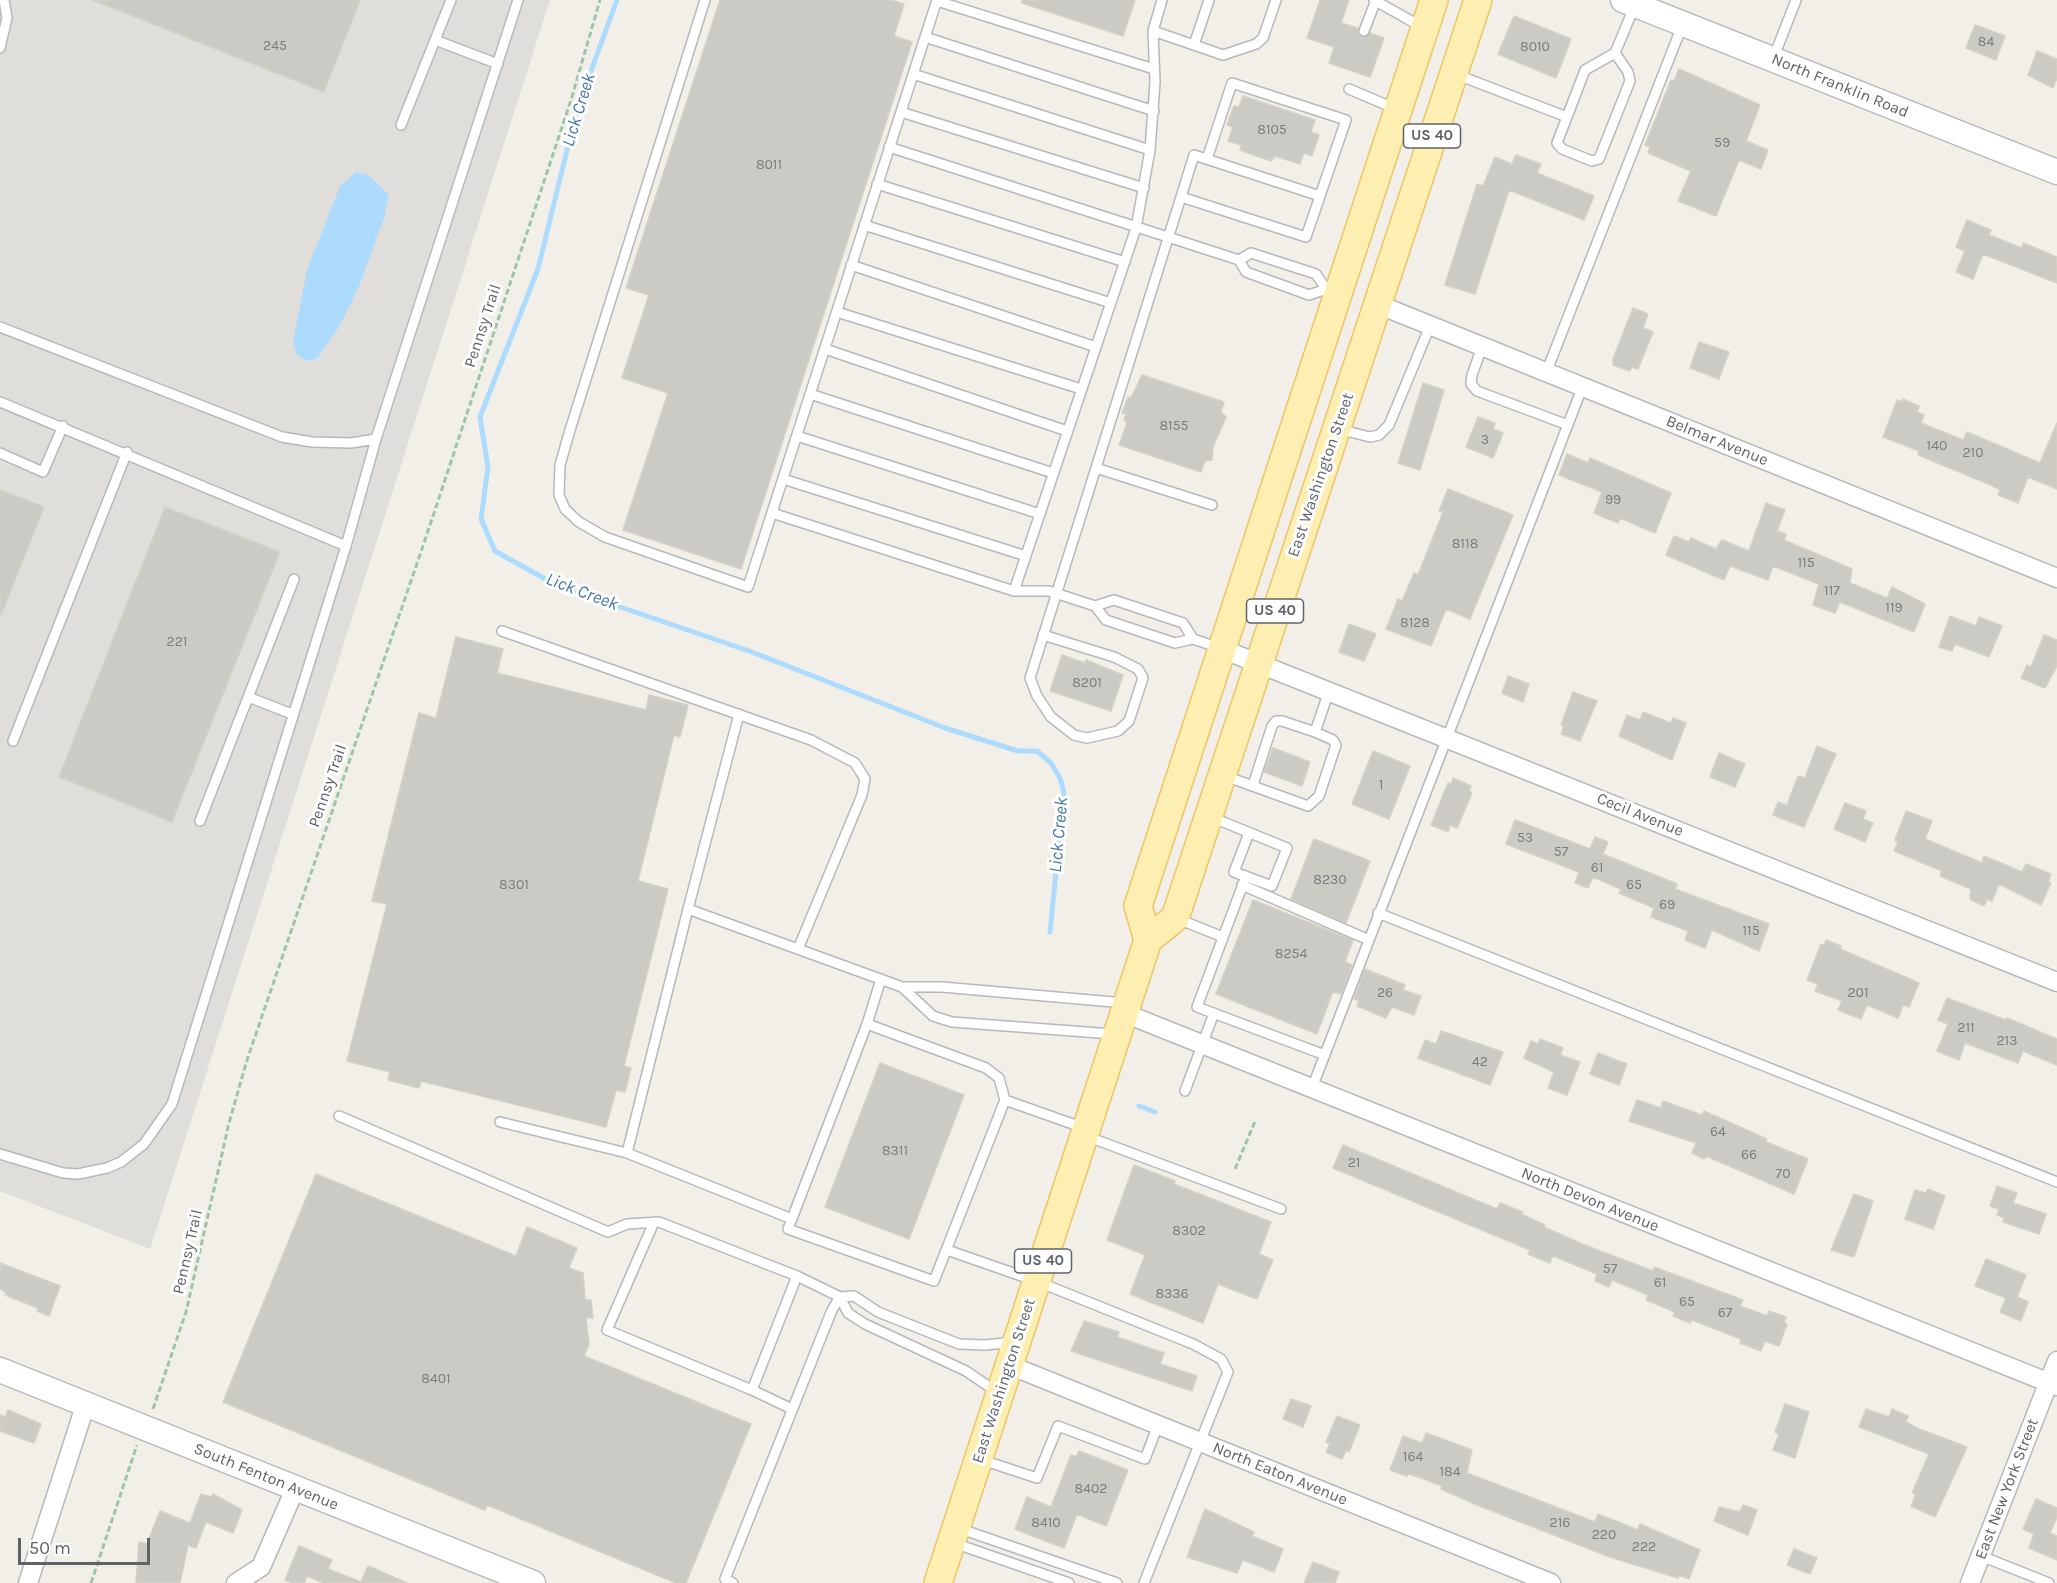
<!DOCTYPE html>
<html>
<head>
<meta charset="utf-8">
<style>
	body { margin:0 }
	#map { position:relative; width:2057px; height:1583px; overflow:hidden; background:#f1efe8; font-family:Karla,sans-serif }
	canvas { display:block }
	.scale { position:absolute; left:18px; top:1538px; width:132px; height:27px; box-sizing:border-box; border:3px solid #5f6368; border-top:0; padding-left:8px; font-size:18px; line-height:21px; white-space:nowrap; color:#5f6368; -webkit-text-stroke:4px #fff; paint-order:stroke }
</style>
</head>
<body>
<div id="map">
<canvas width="2057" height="1583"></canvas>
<div class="scale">50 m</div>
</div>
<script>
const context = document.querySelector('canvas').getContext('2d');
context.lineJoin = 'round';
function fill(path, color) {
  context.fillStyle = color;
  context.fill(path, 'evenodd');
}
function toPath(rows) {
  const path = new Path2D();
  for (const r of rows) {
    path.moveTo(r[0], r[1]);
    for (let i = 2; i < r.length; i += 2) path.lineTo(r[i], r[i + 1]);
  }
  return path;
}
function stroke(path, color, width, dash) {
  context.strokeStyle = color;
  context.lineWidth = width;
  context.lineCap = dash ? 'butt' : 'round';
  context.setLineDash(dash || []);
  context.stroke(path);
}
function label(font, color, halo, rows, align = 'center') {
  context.font = font + ' Karla,sans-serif';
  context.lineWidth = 6;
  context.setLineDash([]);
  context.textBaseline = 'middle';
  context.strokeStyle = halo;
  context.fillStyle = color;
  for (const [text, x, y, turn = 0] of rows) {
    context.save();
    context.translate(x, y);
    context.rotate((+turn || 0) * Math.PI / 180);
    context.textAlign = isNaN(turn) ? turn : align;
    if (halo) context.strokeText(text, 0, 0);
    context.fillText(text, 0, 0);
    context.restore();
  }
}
const industrial = toPath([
	[0,0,550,0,150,1249,0,1191]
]);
const water = toPath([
	[356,172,368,175,389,195,384,218,360,284,339,327,317,358,307,361,297,355,293,342,307,270,340,186]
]);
const stream = toPath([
	[617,0,577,109,538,269,480,417,488,467,481,519,495,551,556,585,752,652,945,728,1018,751,1037,751,1051,763,1060,778,1064,792,1050,932],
	[1139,1106,1155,1112]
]);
const building = toPath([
	[93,0,360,0,324,92,93,0],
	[720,0,891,0,904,4,894,36,912,42,741,569,623,530,668,393,622,378,649,295,626,288,720,0],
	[1022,0,1135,0,1123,36,1022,3,1022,0],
	[1320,0,1349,0,1341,23,1358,28,1358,35,1362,37,1370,33,1384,38,1370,77,1329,63,1334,47,1307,38,1320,0],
	[1514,16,1571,39,1556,78,1498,54,1514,16],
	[1975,25,2005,36,1996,60,1966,48,1975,25],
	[2037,51,2057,59,2057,78,2053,88,2028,75,2037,51],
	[1679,69,1760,105,1746,141,1768,150,1761,169,1739,160,1716,216,1678,201,1691,171,1648,153,1650,147,1645,145,1671,80,1674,81,1679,69],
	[1243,96,1315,120,1311,132,1319,135,1312,156,1304,153,1300,164,1275,156,1271,161,1240,150,1241,145,1228,141,1233,127,1227,125,1234,106,1239,107,1243,96],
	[1516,155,1541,164,1537,173,1594,196,1584,220,1509,190,1475,294,1445,285,1477,184,1483,186,1495,157,1512,164,1516,155],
	[1967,220,1991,230,1989,235,2022,248,2023,243,2057,257,2057,283,1983,254,1973,279,1956,272,1965,251,1956,247,1967,220],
	[1633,308,1648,314,1643,328,1653,332,1638,369,1632,367,1630,371,1613,365,1613,359,1633,308],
	[1699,342,1729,352,1719,379,1690,368,1699,342],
	[1142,375,1224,402,1221,412,1226,417,1213,447,1212,460,1205,461,1201,472,1119,445,1127,423,1124,420,1126,414,1122,413,1128,397,1131,398,1142,375],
	[1423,383,1444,390,1420,470,1398,463,1423,383],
	[1903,399,1919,406,1917,412,1924,415,1921,423,1963,440,1967,432,2040,463,2057,423,2057,489,2028,477,2018,503,1998,495,2000,490,1991,485,1918,455,1919,451,1883,437,1897,400,1902,402,1903,399],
	[1478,417,1495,423,1493,429,1503,433,1493,458,1466,447,1478,417],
	[1567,454,1588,463,1590,458,1671,493,1655,533,1620,518,1618,523,1594,513,1602,492,1559,475,1567,454],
	[1448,489,1513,515,1470,619,1446,609,1431,646,1386,629,1398,599,1402,601,1414,573,1418,575,1443,512,1439,511,1448,489],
	[0,490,44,507,1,615,0,615,0,490],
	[1766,503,1785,510,1777,531,1786,534,1784,540,1852,569,1850,583,1887,598,1892,587,1925,604,1914,632,1840,602,1835,613,1813,605,1819,584,1773,566,1768,580,1730,566,1724,580,1666,555,1674,536,1689,542,1691,538,1716,549,1722,540,1749,551,1766,503],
	[165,507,280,552,172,822,59,777,165,507],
	[1950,616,1976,626,1979,617,2002,626,1989,657,1955,644,1952,651,1939,647,1950,616],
	[1349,624,1376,634,1364,661,1339,652,1349,624],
	[2044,635,2057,640,2057,666,2045,688,2021,678,2027,665,2031,667,2044,635],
	[456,637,503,649,497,673,646,710,649,695,688,705,680,737,674,735,638,881,668,889,624,1066,631,1068,625,1092,616,1090,606,1127,421,1081,419,1088,388,1080,390,1072,347,1061,387,904,372,901,419,713,436,718,456,637],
	[1062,655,1085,663,1086,660,1123,675,1111,711,1050,691,1062,655],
	[1508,676,1529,684,1523,702,1502,693,1508,676],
	[1573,692,1597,701,1580,741,1561,734,1564,726,1561,725,1573,692],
	[1643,712,1671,723,1673,718,1686,723,1672,760,1619,736,1627,715,1640,720,1643,712],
	[1817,746,1836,754,1804,827,1773,815,1778,802,1787,805,1798,776,1805,778,1817,746],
	[1273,748,1310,762,1302,786,1264,772,1273,748],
	[1373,751,1410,766,1389,819,1352,804,1373,751],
	[1719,753,1745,764,1735,787,1710,777,1719,753],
	[1453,778,1471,786,1469,791,1472,793,1457,828,1450,825,1448,832,1431,825,1448,783,1451,784,1453,778],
	[1845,803,1866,811,1863,819,1873,823,1865,842,1834,829,1845,803],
	[1906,811,1932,821,1925,839,1982,863,1984,856,2022,872,2026,864,2051,874,2048,882,2051,883,2041,905,1999,884,1992,901,1987,899,1984,906,1970,899,1971,889,1940,876,1942,871,1894,851,1898,842,1895,840,1906,811],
	[1515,820,1590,849,1595,837,1608,842,1603,854,1677,884,1675,889,1769,924,1759,951,1712,930,1705,948,1685,940,1688,931,1651,917,1654,908,1619,893,1621,889,1593,877,1588,888,1575,883,1579,872,1506,844,1515,820],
	[1314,839,1370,861,1346,923,1291,899,1314,839],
	[1253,900,1353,940,1345,962,1352,965,1341,994,1333,991,1317,1034,1216,994,1253,900],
	[1826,940,1841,946,1840,949,1919,983,1909,1007,1903,1005,1898,1018,1867,1005,1861,1019,1838,1010,1842,1001,1815,991,1818,984,1807,980,1821,944,1824,945,1826,940],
	[1365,969,1405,985,1403,990,1421,996,1414,1015,1392,1007,1386,1018,1357,1006,1359,1001,1354,999,1365,969],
	[1947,998,2006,1020,2007,1018,2057,1039,2057,1065,2023,1051,2018,1063,1965,1043,1959,1060,1937,1051,1948,1024,1938,1020,1947,998],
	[1441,1031,1503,1052,1490,1085,1418,1058,1425,1040,1436,1044,1441,1031],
	[1540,1039,1563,1048,1560,1055,1580,1062,1567,1095,1548,1088,1554,1072,1524,1058,1531,1041,1538,1044,1540,1039],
	[1598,1053,1627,1064,1619,1085,1590,1074,1598,1053],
	[880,1063,964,1095,909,1239,825,1207,880,1063],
	[1637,1100,1661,1108,1663,1101,1702,1115,1704,1111,1767,1139,1766,1142,1808,1159,1794,1194,1706,1156,1704,1159,1692,1153,1696,1143,1629,1121,1637,1100],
	[1343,1145,1497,1209,1500,1203,1523,1212,1521,1214,1545,1225,1544,1227,1582,1244,1653,1271,1654,1267,1743,1300,1740,1306,1767,1316,1769,1311,1786,1317,1784,1323,1787,1324,1779,1346,1765,1341,1761,1351,1740,1343,1741,1339,1692,1320,1690,1323,1673,1316,1675,1312,1646,1300,1648,1295,1612,1280,1609,1287,1595,1281,1597,1274,1553,1256,1550,1263,1528,1254,1530,1250,1333,1168,1343,1145],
	[1134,1165,1175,1181,1174,1184,1271,1222,1259,1254,1273,1260,1257,1299,1218,1284,1203,1323,1130,1294,1145,1255,1107,1240,1134,1165],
	[316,1174,516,1256,527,1227,577,1248,569,1268,583,1273,585,1300,591,1300,593,1318,586,1318,589,1344,584,1356,751,1424,686,1583,676,1583,487,1505,485,1510,223,1402,316,1174],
	[1997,1186,2017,1193,2013,1203,2046,1214,2039,1234,2003,1222,2005,1218,1997,1215,1999,1209,1990,1206,1997,1186],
	[1928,1189,1945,1196,1933,1229,1905,1219,1915,1190,1926,1193,1928,1189],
	[1854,1194,1873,1201,1854,1257,1831,1250,1854,1194],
	[1986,1259,2026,1275,2017,1297,2028,1302,2021,1321,2000,1312,2006,1298,1975,1286,1986,1259],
	[0,1263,60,1286,49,1316,37,1311,38,1308,5,1295,6,1292,0,1289,0,1263],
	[1084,1321,1119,1332,1117,1337,1164,1353,1160,1364,1197,1376,1192,1391,1071,1351,1084,1321],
	[1291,1399,1311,1406,1303,1427,1283,1419,1291,1399],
	[1785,1404,1809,1412,1795,1458,1773,1450,1779,1434,1775,1432,1785,1404],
	[1866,1409,1889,1417,1892,1409,1908,1416,1906,1422,1919,1429,1967,1447,1935,1517,1911,1506,1916,1494,1912,1493,1929,1454,1859,1427,1866,1409],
	[8,1410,41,1424,34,1443,0,1431,0,1415,5,1417,8,1410],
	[1337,1416,1360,1425,1349,1452,1346,1450,1342,1459,1326,1452,1330,1444,1326,1442,1337,1416],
	[1426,1433,1472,1450,1467,1473,1595,1522,1598,1514,1638,1530,1640,1524,1700,1550,1689,1579,1679,1575,1678,1578,1610,1557,1477,1505,1441,1489,1442,1486,1408,1473,1407,1476,1390,1470,1403,1436,1422,1443,1426,1433],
	[1079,1451,1128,1470,1106,1526,1077,1514,1064,1548,1015,1529,1027,1497,1051,1507,1071,1455,1076,1457,1079,1451],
	[201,1494,211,1497,213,1494,242,1510,233,1533,206,1522,196,1548,188,1545,180,1583,136,1583,139,1542,147,1544,160,1511,190,1523,201,1494],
	[2036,1499,2057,1508,2057,1517,2050,1533,2057,1536,2057,1560,2029,1548,2034,1534,2023,1529,2036,1499],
	[1743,1505,1757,1510,1748,1535,1714,1521,1719,1507,1740,1512,1743,1505],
	[1205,1509,1254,1532,1252,1536,1283,1549,1274,1572,1243,1560,1237,1573,1187,1557,1205,1509],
	[299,1546,332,1560,328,1569,361,1582,368,1566,407,1583,324,1583,307,1576,304,1583,293,1583,285,1580,299,1546],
	[1794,1549,1817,1558,1810,1574,1787,1565,1794,1549],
	[1313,1562,1339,1572,1335,1583,1304,1583,1313,1562]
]);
const path = toPath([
	[1235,1169,1256,1119],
	[153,1409,186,1312,229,1123,247,1060,425,540,571,100,600,0],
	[91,1583,137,1445]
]);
const lane = toPath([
	[451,0,435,40,498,64],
	[705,0,570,430,560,465,559,495,565,509,579,522,605,537,748,587,937,0],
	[1374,0,1422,27],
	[937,1,1154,69],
	[1153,31,1194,45,1209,0],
	[1364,31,1376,0],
	[925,37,1154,111],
	[1194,45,1223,55,1256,44,1263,38,1276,0],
	[0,48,7,18,4,0],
	[1615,53,1585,70,1557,143,1562,149,1592,161,1599,159,1630,81,1628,72,1615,53,1635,5],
	[1773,59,1796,0],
	[913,74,1150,150],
	[1455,74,1567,117],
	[1349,89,1396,109],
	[901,112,1144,188],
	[401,125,435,40],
	[889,147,1239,260,1246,272,1309,295,1326,289],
	[877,184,1125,262],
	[1181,197,1194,155,1320,196,1346,120,1232,83,1207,159],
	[864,225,1111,303],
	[1239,260,1251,253,1316,274,1326,289,1331,291],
	[851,265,1096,347],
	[837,312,1081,389],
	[0,327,282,437,312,442,351,443,376,439],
	[1482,347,1472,375,1471,384,1477,391,1568,425],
	[825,349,1067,431],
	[1546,373,1682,26],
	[810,394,1053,473],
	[0,402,346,546],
	[1338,429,1370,437,1379,435,1389,425,1430,326],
	[797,436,1040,514],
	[0,453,43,472,63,426],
	[1096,468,1212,505],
	[783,479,1026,556],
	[772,513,1014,591,1049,591,1095,606,1106,620,1175,643,1193,639,1220,648],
	[1014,591,1136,228,1150,150,1155,82,1153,31,1162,0],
	[1095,606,1114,600,1183,623,1193,639],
	[502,631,811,740,855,763,865,779,862,795,798,949],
	[1043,635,1114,657,1138,669,1143,678,1129,721,1118,731,1087,738,1074,735,1051,717,1037,696,1030,678,1181,197,1306,237,1320,196],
	[248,697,292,714],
	[13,741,127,452],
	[1225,776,1308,806,1319,796,1336,745,1333,740,1315,732],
	[1253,785,1272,726,1276,721,1282,721,1315,732,1329,691],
	[1211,817,1287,848,1272,886,1234,872,1249,833],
	[200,821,294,579],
	[1246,876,1197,1007,1325,1055],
	[1242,885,1369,940],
	[688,909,739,714],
	[1378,913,2057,1182],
	[1178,919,1223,937],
	[867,1024,881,979],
	[1113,1034,952,1022,933,1016,902,987,942,987,1125,1003],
	[1312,1088,1582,388],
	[1185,1091,1214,1013],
	[1005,1100,934,1281,788,1229,867,1024,986,1068,999,1078,1005,1100,1084,1128],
	[339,1116,608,1232,627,1224,659,1222,797,1276,840,1297,854,1296,878,1312,959,1344,985,1345,1014,1342],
	[500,1122,627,1153,688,909,902,987],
	[1086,1136,1281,1209],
	[627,1153,792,1219],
	[0,1154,63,1173,78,1174,107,1168,121,1162,144,1144,172,1104,346,546,376,439,518,0],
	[654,1222,607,1330,752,1390,797,1276],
	[947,1250,1036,1281,1193,1344,1221,1359,1228,1372,1144,1583],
	[840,1297,848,1313,865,1324,966,1371,997,1392],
	[752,1390,792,1409],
	[982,1460,1037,1478,1058,1426,1145,1459,1158,1425],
	[958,1528,1117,1583],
	[954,1543,1069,1583],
	[1981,1556,2049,1583],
	[733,1583,725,1579,832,1310,840,1297]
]);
const street = toPath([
	[1377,304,2057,578],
	[1222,649,2057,982],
	[1124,1013,2057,1386],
	[1009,1365,1551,1583],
	[28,1583,86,1403],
	[236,1583,261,1567,295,1489],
	[1970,1583,2057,1361]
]);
const secondary = toPath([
	[1623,0,2057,172],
	[0,1370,533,1583]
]);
const primary = toPath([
	[1148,940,1138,906,1434,0],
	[938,1583,1148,940,1175,918,1478,0]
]);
const numberNames = [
	["84",1986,42],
	["245",275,46],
	["8010",1535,47],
	["8105",1272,130],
	["59",1722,143],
	["8011",769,165],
	["8155",1174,426],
	["3",1485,440],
	["140",1937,446],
	["210",1973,453],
	["99",1613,500],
	["8118",1465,544],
	["115",1806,563],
	["117",1832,591],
	["119",1894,608],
	["8128",1415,623],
	["221",177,642],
	["8201",1087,683],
	["1",1381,785],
	["53",1525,838],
	["57",1561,852],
	["61",1597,868],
	["8230",1330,880],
	["8301",514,885],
	["65",1634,885],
	["69",1667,905],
	["115",1751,931],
	["8254",1291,954],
	["26",1385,993],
	["201",1858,993],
	["211",1966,1028],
	["213",2007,1041],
	["42",1480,1062],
	["64",1718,1132],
	["8311",895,1151],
	["66",1749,1155],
	["21",1354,1163],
	["70",1783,1174],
	["8302",1189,1231],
	["57",1610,1269],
	["61",1660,1283],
	["8336",1172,1294],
	["65",1687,1302],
	["67",1725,1313],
	["8401",436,1379],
	["164",1413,1457],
	["184",1450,1472],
	["8402",1091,1489],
	["8410",1046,1523],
	["216",1560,1523],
	["220",1604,1535],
	["222",1644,1547]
];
const shields = [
	[1432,136,57],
	[1275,611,57],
	[1043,1261,57]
];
const shieldNames = [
	["US 40",1432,136],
	["US 40",1275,611],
	["US 40",1043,1261]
];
const streetNames = [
	["North Franklin Road",1840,86,22],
	["Pennsy Trail",483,326,-72],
	["Belmar Avenue",1717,441,22],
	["East Washington Street",1321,475,-71],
	["Pennsy Trail",328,786,-71],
	["Cecil Avenue",1640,815,22],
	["North Devon Avenue",1590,1200,22],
	["Pennsy Trail",188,1252,-77],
	["East Washington Street",1004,1381,-72],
	["North Eaton Avenue",1280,1474,22],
	["South Fenton Avenue",266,1477,22],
	["East New York Street",2007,1489,-69]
];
const waterNames = [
	["Lick Creek",579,110,-73],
	["Lick Creek",582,592,21],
	["Lick Creek",1059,835,-85]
];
fill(industrial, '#e0deda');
fill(water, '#acdbfd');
stroke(stream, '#acdbfd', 5);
fill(building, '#cccac5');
stroke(building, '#d5d0c6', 1.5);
stroke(lane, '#b5b8bc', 12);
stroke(street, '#b5b8bc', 21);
stroke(secondary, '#b6babf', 27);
stroke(primary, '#eec464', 30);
stroke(path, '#9dc6a9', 3, [6, 3]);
stroke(lane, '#fff', 9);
stroke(street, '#fff', 18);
stroke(secondary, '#fff', 24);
stroke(primary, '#fdefb1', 27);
label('14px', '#7a7d7f', null, numberNames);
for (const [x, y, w] of shields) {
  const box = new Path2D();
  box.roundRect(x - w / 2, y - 12, w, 24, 4.5);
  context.fillStyle = '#fff';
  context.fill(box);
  stroke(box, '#5f6368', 1.5);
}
label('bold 15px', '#5f6368', null, shieldNames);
label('16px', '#5f6368', '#fff', streetNames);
label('italic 18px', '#4476a7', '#fff', waterNames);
</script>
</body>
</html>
